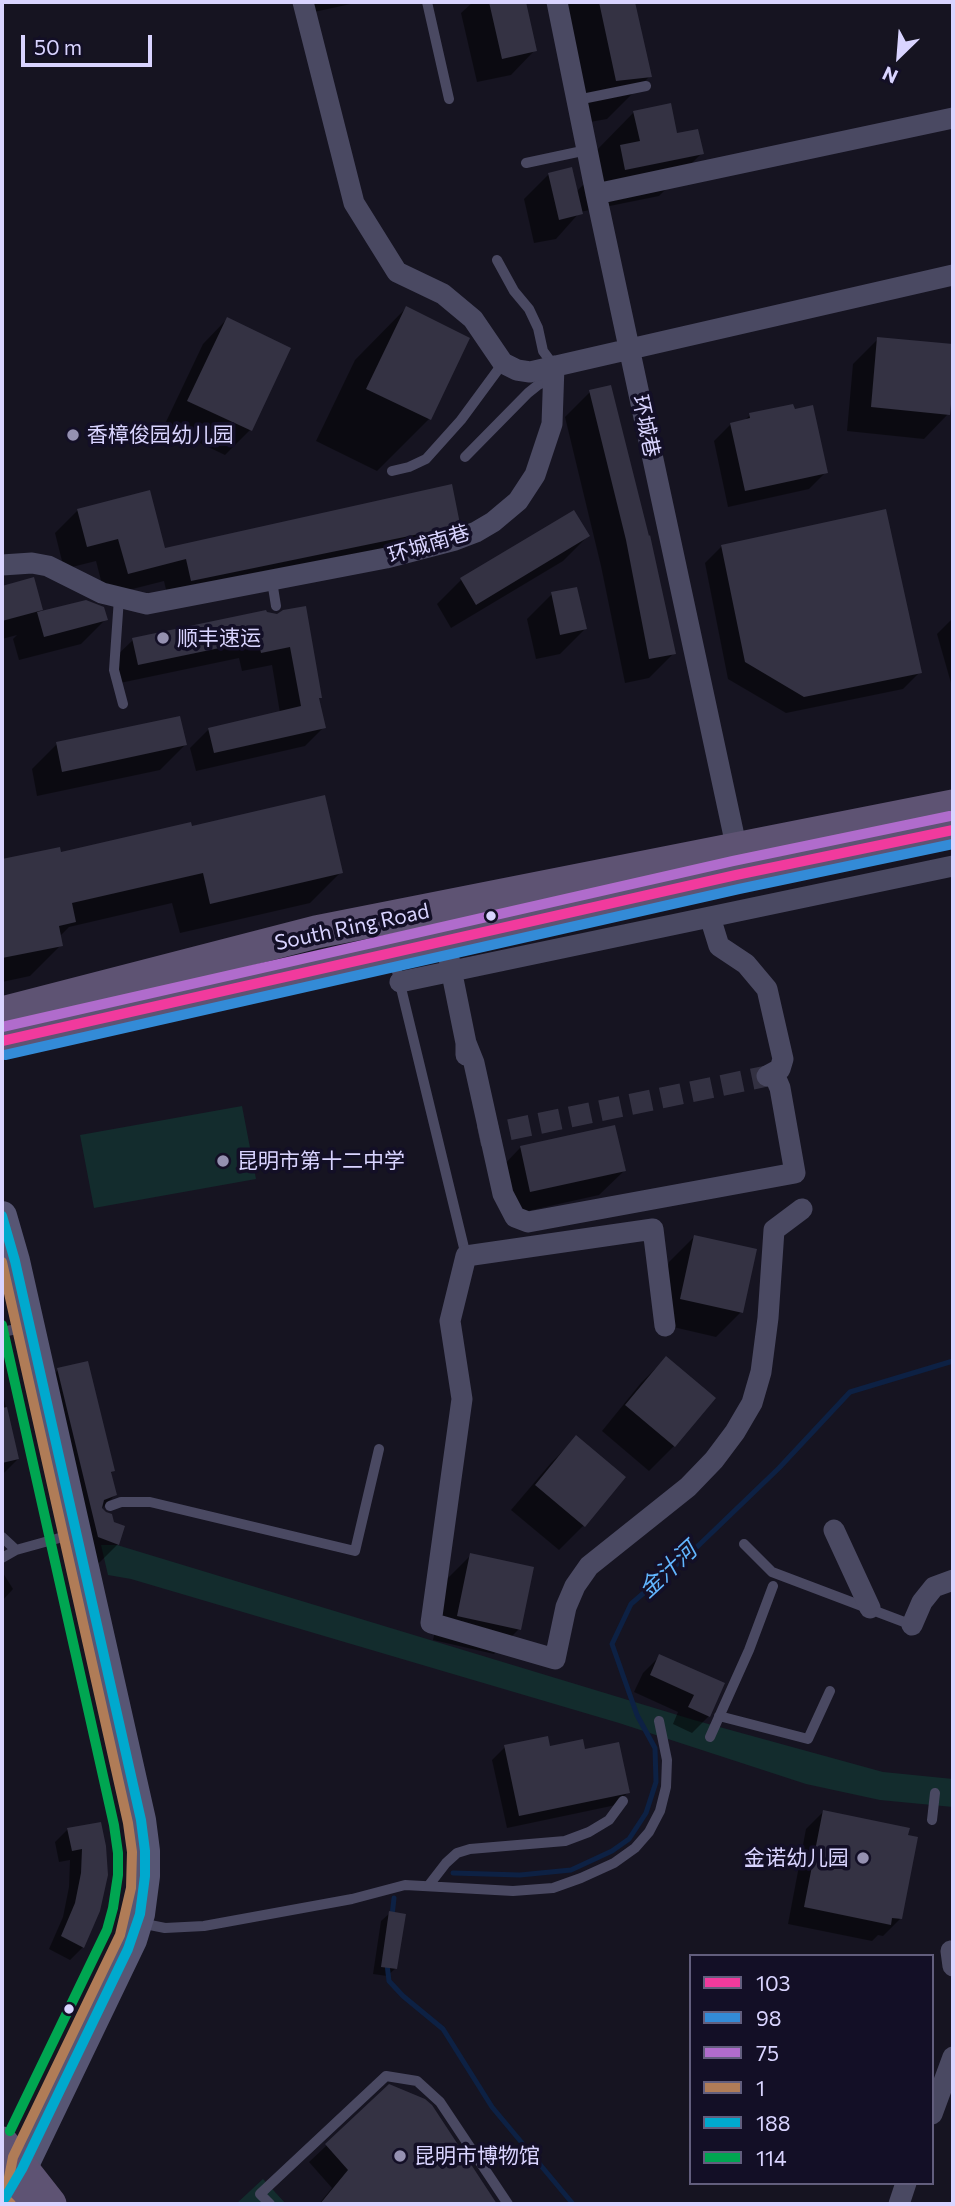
<!DOCTYPE html>
<html>
<head>
<meta charset="utf-8">
<style>
	body { margin:0 }
	#map { position:relative; width:955px; height:2206px; overflow:hidden; background:#161421; font-family:Commissioner,sans-serif }
	canvas { display:block }
	.frame { position:absolute; inset:0; border:4px solid #d9d4ff; pointer-events:none }
	.legend { position:absolute; left:689px; top:1954px; width:245px; height:231px; box-sizing:border-box; background:#130f26; border:2px solid #625e7d; margin:0; padding:9px 12px; list-style:none; font-size:21px; color:#d9d4ff }
	.legend li { display:flex; align-items:center; gap:14px; height:35px }
	.legend b { width:35px; border:2px solid #625e7d }
	.north { position:absolute; left:864px; top:21px; width:70px; height:70px; -webkit-text-stroke:5px #130f26; paint-order:stroke; rotate:205deg; font-size:19px; font-weight:700; line-height:28px; text-align:center; color:#d9d4ff }
	.north::after { content:''; display:block; margin:auto; width:24px; height:32px; background:#d9d4ff; clip-path:polygon(50% 0,100% 100%,50% 72%,0 100%) }
	.scale { position:absolute; left:21px; top:35px; width:131px; height:32px; box-sizing:border-box; border:4px solid #d9d4ff; border-top:0; padding-left:9px; font-size:21px; line-height:24px; white-space:nowrap; color:#d9d4ff; -webkit-text-stroke:5px #130f26; paint-order:stroke }
</style>
</head>
<body>
<div id="map">
<canvas width="955" height="2206"></canvas>
<div class="frame"></div>
<ul class="legend">
<li><b style="height:9px;background:#f13a9d"></b>103</li>
<li><b style="height:9px;background:#338bd7"></b>98</li>
<li><b style="height:9px;background:#b06ccc"></b>75</li>
<li><b style="height:9px;background:#b07c57"></b>1</li>
<li><b style="height:9px;background:#00a9ce"></b>188</li>
<li><b style="height:9px;background:#00a651"></b>114</li>
</ul>
<div class="north">N</div>
<div class="scale">50 m</div>
</div>
<script>
const context = document.querySelector('canvas').getContext('2d');
context.lineJoin = 'round';
function fill(path, color) {
  context.fillStyle = color;
  context.fill(path, 'evenodd');
}
function toPath(rows) {
  const path = new Path2D();
  for (const r of rows) {
    path.moveTo(r[0], r[1]);
    for (let i = 2; i < r.length; i += 2) path.lineTo(r[i], r[i + 1]);
  }
  return path;
}
function stroke(path, color, width, dash) {
  context.strokeStyle = color;
  context.lineWidth = width;
  context.lineCap = dash ? 'butt' : 'round';
  context.setLineDash(dash || []);
  context.stroke(path);
}
function label(font, color, halo, rows, align = 'center') {
  context.font = font + ' Commissioner,"Noto Sans SC",sans-serif';
  context.lineWidth = 7;
  context.setLineDash([]);
  context.textBaseline = 'middle';
  context.strokeStyle = halo;
  context.fillStyle = color;
  for (const [text, x, y, turn = 0] of rows) {
    context.save();
    context.translate(x, y);
    context.rotate((+turn || 0) * Math.PI / 180);
    context.textAlign = isNaN(turn) ? turn : align;
    if (halo) context.strokeText(text, 0, 0);
    context.fillText(text, 0, 0);
    context.restore();
  }
}
const green = toPath([
	[242,1106,256,1179,94,1208,80,1135],
	[101,1545,117,1545,694,1720,883,1772,953,1779,953,1807,880,1800,806,1784,619,1723,131,1579,108,1575],
	[263,2179,286,2204,236,2204]
]);
const shadow = toPath([
	[312,2,360,2,314,12],
	[473,2,525,2,535,50,511,75,477,82,461,13],
	[547,2,633,2,650,76,607,119,590,122],
	[634,112,676,135,702,153,659,196,580,212,556,239,534,243,524,199,549,174,576,192,596,172,592,155],
	[406,308,429,419,377,471,316,441,355,360],
	[227,319,250,430,225,455,164,426,203,344],
	[878,339,953,346,948,414,924,439,847,431,853,364],
	[590,392,674,653,649,678,625,683,601,566,565,417],
	[750,415,826,472,809,489,728,507,714,441,731,424,743,422],
	[78,510,164,550,459,523,435,546,169,603,164,581,105,596,96,561,64,569,55,533],
	[588,536,563,561,451,628,437,604,461,580],
	[722,546,920,672,903,689,786,713,728,679,705,563],
	[33,579,41,610,38,614,106,619,81,644,19,660,13,639,17,635,2,639,2,587],
	[552,594,585,629,560,654,536,659,527,619],
	[277,616,320,697,317,700,324,727,305,746,196,771,190,748,209,729,280,713,272,665,242,671,239,658,120,683,114,658,133,640],
	[953,618,953,690,937,634],
	[57,744,185,745,160,770,37,796,32,769],
	[191,828,341,872,310,903,180,933,172,903,69,927,59,937,61,945,30,976,2,982,2,861,59,849,60,854],
	[614,1127,624,1171,599,1195,505,1216,496,1173,520,1148],
	[694,1237,741,1312,716,1337,656,1323,669,1262],
	[666,1358,674,1446,649,1471,602,1431,641,1383],
	[58,1370,113,1471,110,1474,115,1495,101,1509,118,1544,95,1567,35,1393],
	[2,1390,18,1459,2,1475],
	[576,1438,584,1525,559,1550,511,1510,551,1463],
	[471,1555,519,1629,494,1654,433,1640,446,1580],
	[3,1573,13,1589,2,1601,2,1574],
	[660,1656,723,1684,709,1716,692,1733,673,1724,678,1712,634,1692,643,1673],
	[505,1747,584,1751,628,1792,616,1805,507,1828,492,1760],
	[823,1812,900,1919,883,1936,878,1935,872,1941,788,1924,806,1829],
	[99,1824,98,1910,83,1947,70,1960,49,1949,63,1917,69,1887,70,1860,59,1862,55,1842,68,1829],
	[390,1913,396,1968,387,1976,373,1974,381,1921],
	[389,2087,430,2106,495,2204,319,2204,332,2188,309,2162]
]);
const stream = toPath([
	[453,1873,520,1875,571,1870,612,1851,629,1839,646,1813,656,1782,655,1748,637,1715,612,1644,631,1604,699,1545,779,1468,850,1392,953,1361],
	[392,1916,394,1898],
	[387,1964,389,1981,403,1996,443,2029,492,2107,573,2204]
]);
const building = toPath([
	[489,2,526,2,537,51,502,59],
	[599,2,635,2,652,77,616,81],
	[671,103,677,133,698,129,704,154,625,170,620,145,640,141,633,111],
	[572,167,583,214,559,220,548,173],
	[406,306,470,338,431,420,366,389],
	[227,317,291,348,252,431,187,401],
	[877,337,953,344,953,383,950,415,871,407],
	[611,385,649,536,650,535,676,654,649,659,626,540,589,390],
	[793,404,795,409,813,405,828,473,745,491,730,423,750,418,749,413],
	[452,484,460,524,453,527,191,581,186,559,128,574,118,539,87,547,77,509,150,490,165,548],
	[886,509,922,673,804,697,745,662,721,545],
	[574,510,590,536,476,605,460,578],
	[34,577,43,610,2,621,2,586],
	[577,587,587,629,560,635,551,592],
	[86,600,104,607,108,620,44,637,37,612],
	[306,606,322,698,319,698,326,728,214,753,208,728,301,706,290,647,261,653,258,640,138,665,132,638,266,610,267,612,277,614,283,610],
	[180,716,187,745,62,772,56,742],
	[325,795,343,873,210,904,203,873,72,903,76,922,59,926,63,946,2,958,2,859,60,847,61,852,191,822,192,826],
	[615,1125,626,1171,530,1192,520,1146],
	[694,1235,757,1249,743,1313,680,1299],
	[666,1356,716,1398,675,1447,625,1405],
	[88,1361,115,1471,111,1472,117,1495,104,1500,102,1508,106,1512,112,1514,114,1522,125,1526,119,1545,98,1537,57,1368],
	[7,1407,19,1459,2,1463,2,1408],
	[576,1435,626,1477,585,1527,535,1485],
	[470,1553,534,1567,521,1630,457,1616],
	[659,1654,725,1683,710,1717,688,1707,694,1695,650,1675],
	[548,1736,550,1746,583,1739,585,1749,619,1742,630,1793,519,1816,504,1745],
	[823,1810,910,1828,908,1835,918,1837,902,1919,892,1918,891,1925,804,1907],
	[101,1822,106,1846,108,1875,100,1911,84,1948,61,1936,75,1903,81,1873,82,1849,72,1851,67,1828],
	[389,1911,406,1914,397,1969,381,1967],
	[389,2084,425,2099,432,2105,497,2204,320,2204,348,2170,325,2144]
]);
const streetTunnel = toPath([
	[479,1136,767,1076]
]);
const lane = toPath([
	[427,2,449,99],
	[577,100,646,86],
	[526,163,587,150],
	[497,260,514,291,529,309,538,328,543,351,554,366],
	[465,457,528,393,538,385,554,378],
	[392,471,409,467,426,459,461,420,503,363],
	[272,581,276,606],
	[119,598,114,670,123,704],
	[393,955,466,1256],
	[2,1332,17,1329],
	[110,1506,121,1502,150,1502,355,1551,379,1449],
	[2,1537,16,1550,63,1537],
	[744,1544,772,1572,912,1625],
	[2,1558,16,1550],
	[719,1716,808,1739,830,1691],
	[710,1737,749,1650,773,1586],
	[932,1820,935,1793],
	[429,1885,446,1863,457,1853,470,1849,565,1841,589,1832,609,1820,623,1801],
	[140,1923,165,1928,204,1926,352,1899,405,1885,513,1891,553,1888,581,1878,614,1863,635,1848,649,1832,660,1811,666,1787,667,1760,659,1721],
	[270,2204,260,2194,386,2076,417,2081,440,2102,508,2204]
]);
const street = toPath([
	[303,2,354,203,397,272,443,294,473,319,503,363,517,370,530,372,953,275],
	[557,2,596,194,737,850],
	[596,194,953,118],
	[2,565,32,563,48,566,102,593,147,604,386,558,455,540,476,532,493,522,518,501,535,475,552,424,554,366],
	[710,917,719,946,746,964,767,989,783,1059,780,1069,767,1076],
	[449,959,466,1043,466,1055],
	[400,982,953,866],
	[466,1043,474,1063,503,1194,515,1217,528,1222,795,1173,780,1088,774,1074],
	[665,1326,653,1229,466,1256,450,1321,462,1399,431,1623,555,1659,566,1607,575,1586,589,1566,688,1487,714,1460,735,1432,752,1403,761,1372,768,1318,774,1230,802,1209],
	[834,1530,870,1608],
	[912,1625,922,1602,934,1587,953,1580],
	[951,1951,953,1966],
	[932,2114,953,2057],
	[899,2204,906,2183]
]);
const secondary = toPath([
	[2,1216,15,1261,141,1820,145,1851,145,1876,140,1914,132,1940,22,2169,10,2188]
]);
const primary = toPath([
	[2,1013,316,932,953,806],
	[2,1041,736,875,953,830],
	[2,2143,50,2204],
	[2,2194,11,2204]
]);
const bus1 = toPath([
	[2,1041,736,875,953,830]
]);
const bus2 = toPath([
	[5,1055,739,889,953,844]
]);
const bus3 = toPath([
	[2,1027,733,861,950,816]
]);
const bus4 = toPath([
	[2,1262,128,1823,132,1852,131,1888,120,1935,13,2157,5,2198,11,2204]
]);
const bus5 = toPath([
	[2,1216,15,1261,141,1820,145,1851,145,1876,140,1914,128,1949,22,2169,5,2198,2,2194]
]);
const bus6 = toPath([
	[2,1325,114,1825,118,1853,118,1875,113,1908,107,1930,10,2131]
]);
const markers = [
	[73,435,7,"#9591b1"],
	[163,638,7,"#9591b1"],
	[491,916,6,"#d9d4ff"],
	[223,1161,7,"#9591b1"],
	[863,1858,7,"#9591b1"],
	[69,2009,6,"#d9d4ff"],
	[400,2156,7,"#9591b1"]
];
const streetNames = [
	["环城巷",646,426,78],
	["环城南巷",429,544,-17],
	["South Ring Road",352,927,-12]
];
const poiNames = [
	["香樟俊园幼儿园",87,435],
	["顺丰速运",177,638],
	["昆明市第十二中学",237,1161],
	["金诺幼儿园",849,1858,"right"],
	["昆明市博物馆",414,2156]
];
const waterNames = [
	["金汁河",668,1570,-43]
];
fill(green, '#132c2d');
fill(shadow, '#0007');
stroke(stream, '#0d2144', 5);
fill(building, '#343243');
stroke(streetTunnel, '#333142', 21, [21, 10]);
stroke(lane, '#4a4962', 10);
stroke(street, '#4a4962', 21);
stroke(secondary, '#575674', 30);
stroke(primary, '#5e5373', 33);
stroke(bus1, '#f13a9d', 10);
stroke(bus2, '#338bd7', 10);
stroke(bus3, '#b06ccc', 10);
stroke(bus4, '#b07c57', 10);
stroke(bus5, '#00a9ce', 10);
stroke(bus6, '#00a651', 10);
for (const [x, y, r, color] of markers) {
  const dot = new Path2D();
  dot.arc(x, y, r, 0, 2 * Math.PI);
  context.fillStyle = color;
  context.fill(dot);
  stroke(dot, '#130f26', 2.5);
}
label('21px', '#d9d4ff', '#130f26', streetNames);
label('21px', '#d9d4ff', '#130f26', poiNames, 'left');
label('italic 23px', '#62b6ff', '#130f26', waterNames);
</script>
</body>
</html>
